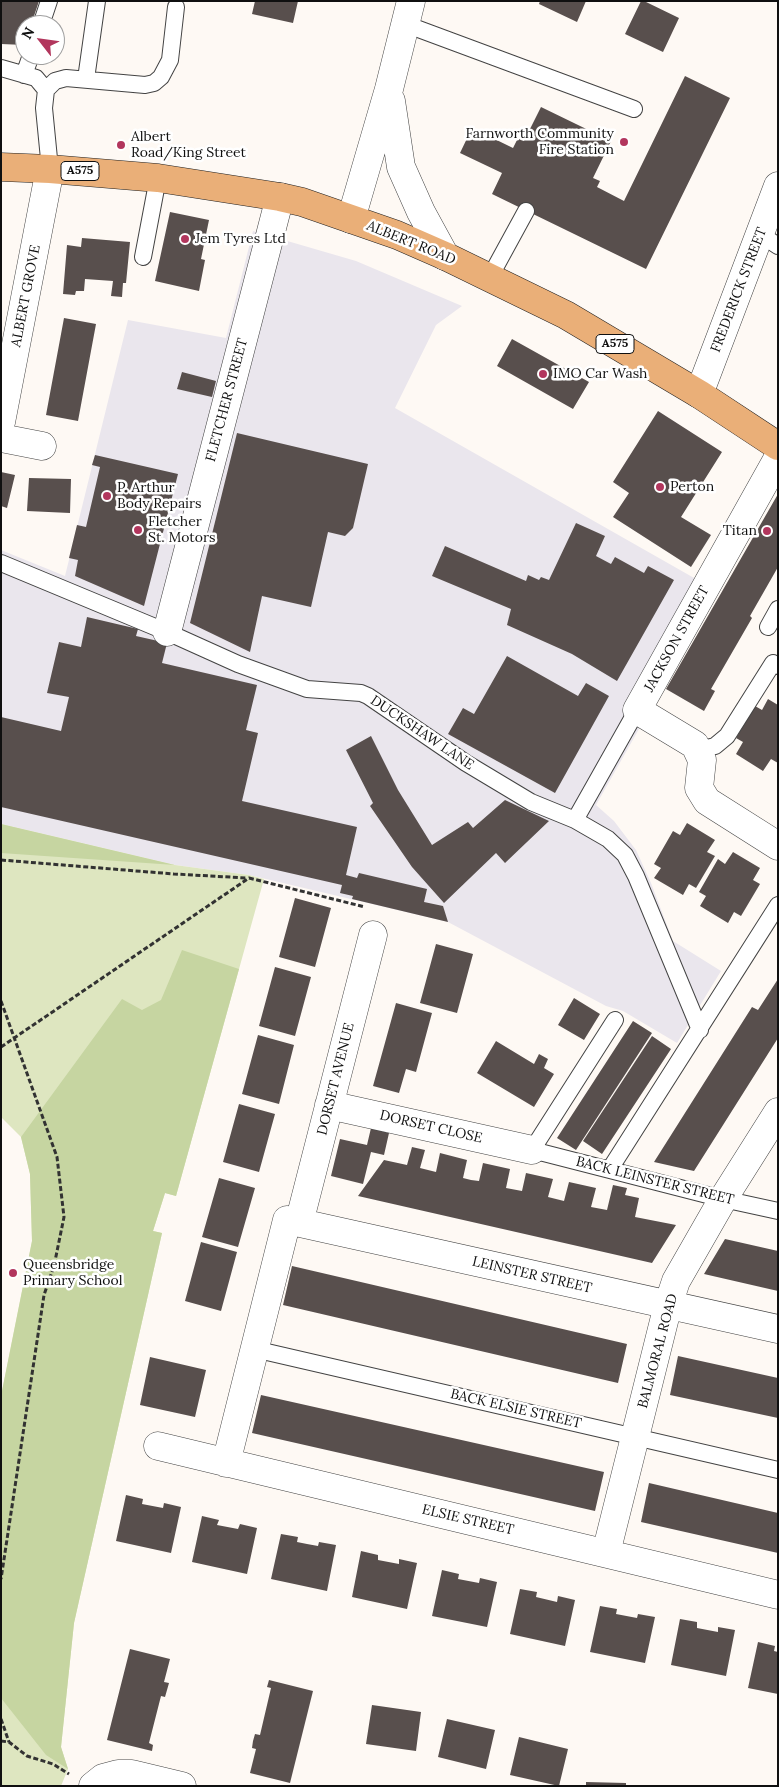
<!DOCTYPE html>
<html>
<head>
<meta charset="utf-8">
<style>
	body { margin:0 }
	#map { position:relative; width:779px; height:1787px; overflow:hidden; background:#fef9f4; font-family:Lora,serif }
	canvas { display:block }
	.frame { position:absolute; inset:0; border:2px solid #101010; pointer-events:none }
	.north { position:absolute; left:15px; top:15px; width:50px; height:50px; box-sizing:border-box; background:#fff; border:1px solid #9f9f9f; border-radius:50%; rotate:300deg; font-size:14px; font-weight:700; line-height:20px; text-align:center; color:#101010 }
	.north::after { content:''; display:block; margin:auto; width:18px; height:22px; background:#b2365d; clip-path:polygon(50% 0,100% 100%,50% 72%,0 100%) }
</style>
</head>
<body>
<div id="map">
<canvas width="779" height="1787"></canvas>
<div class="frame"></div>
<div class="north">N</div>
</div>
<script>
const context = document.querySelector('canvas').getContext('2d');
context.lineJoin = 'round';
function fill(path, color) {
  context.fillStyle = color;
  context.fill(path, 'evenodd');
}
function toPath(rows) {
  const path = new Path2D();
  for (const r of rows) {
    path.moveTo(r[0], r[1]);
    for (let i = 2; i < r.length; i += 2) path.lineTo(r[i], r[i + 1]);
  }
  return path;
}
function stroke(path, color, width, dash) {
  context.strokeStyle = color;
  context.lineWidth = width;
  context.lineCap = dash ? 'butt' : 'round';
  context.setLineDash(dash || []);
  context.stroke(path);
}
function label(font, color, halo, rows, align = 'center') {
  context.font = font + ' Lora,serif';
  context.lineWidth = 5;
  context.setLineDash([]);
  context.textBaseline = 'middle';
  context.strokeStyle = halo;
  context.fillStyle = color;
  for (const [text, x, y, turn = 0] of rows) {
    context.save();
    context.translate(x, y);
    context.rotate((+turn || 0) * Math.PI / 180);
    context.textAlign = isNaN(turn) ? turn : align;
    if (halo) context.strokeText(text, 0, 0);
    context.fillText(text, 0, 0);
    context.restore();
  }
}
const industrial = toPath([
	[253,231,356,261,462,306,436,325,395,408,717,591,596,805,614,821,636,850,651,883,673,941,721,971,677,1043,623,1011,606,1006,448,922,249,875,175,865,1,824,1,550,65,576,128,320,226,338]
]);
const green = toPath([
	[1,824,175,865,249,875,264,879,176,1196,165,1193,153,1231,162,1233,74,1623,61,1747,68,1769,61,1786,1,1786,1,1396,32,1241,30,1174,21,1137,1,1117]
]);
const forest = toPath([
	[1,824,175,865,1,853],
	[182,950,239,969,176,1196,165,1193,153,1231,162,1233,74,1623,61,1747,68,1769,46,1755,1,1698,1,1396,32,1241,30,1174,21,1137,122,999,142,1010,161,1000]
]);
const building = toPath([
	[1,1,39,1,31,25,25,25,25,45,1,44],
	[255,1,298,1,293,23,252,14],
	[540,1,586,1,577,22,539,4],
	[641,1,644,1,679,18,663,52,625,34],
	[685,76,730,98,646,269,492,194,502,173,460,153,472,128,513,148,518,138,524,141,541,107,611,141,593,178,600,181,597,187,624,201],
	[170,212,209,220,201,259,205,260,199,291,155,281],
	[82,238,130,242,126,283,123,283,122,297,111,296,113,281,85,279,84,291,76,291,75,295,63,294,67,245,81,247],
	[64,318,96,324,78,421,46,415],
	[512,339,589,382,573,409,497,366],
	[182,372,216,381,212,397,177,389],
	[658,411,722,452,681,517,711,535,691,567,613,517,629,493,613,482],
	[237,433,368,464,353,528,345,536,328,532,311,607,262,596,250,652,190,623],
	[95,455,178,474,144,606,75,576,78,560,69,558,77,525,86,527,100,467,92,465],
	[1,472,15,475,7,508,1,506],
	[29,478,71,479,70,513,27,511],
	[778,494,778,567,750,616,752,618,711,689,715,691,704,711,666,689],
	[576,523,605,536,596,556,611,564,615,557,644,573,648,566,674,580,617,681,572,654,507,625,511,609,432,576,445,546,526,581,528,575,539,580,541,577,549,580],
	[87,617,138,629,136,636,167,643,162,663,257,685,246,730,258,733,242,801,357,827,346,875,357,878,359,873,427,889,424,902,443,906,448,922,352,899,353,896,340,893,342,885,1,807,1,717,61,731,69,697,47,693,59,642,81,647],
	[507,656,578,696,586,683,609,696,555,793,448,734,463,708,474,714],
	[768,699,778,705,778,763,771,759,763,771,736,754,743,742,736,738,755,706,762,710],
	[371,736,398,790,432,845,468,822,473,828,505,800,549,821,505,863,496,853,444,903,412,867,370,806,373,803,346,750],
	[687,823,715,840,707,852,715,856,696,888,689,884,683,895,654,878,661,868,654,864,673,831,680,835],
	[733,852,760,868,753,880,760,884,741,916,734,912,728,923,700,906,706,896,699,892,718,859,725,864],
	[295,898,331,908,315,967,279,957],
	[436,944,473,954,457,1013,420,1003],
	[275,967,311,977,295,1036,259,1026],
	[778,979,778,1038,694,1171,654,1162,752,1007,758,1010],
	[574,998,600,1014,584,1040,558,1025],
	[396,1003,432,1013,416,1072,406,1069,399,1093,373,1086],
	[633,1021,652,1033,576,1150,557,1138],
	[258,1035,294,1045,279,1104,242,1094],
	[652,1036,671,1049,602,1154,583,1141],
	[496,1041,534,1064,539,1054,548,1059,544,1068,554,1074,534,1107,477,1073],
	[239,1104,275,1114,259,1172,223,1162],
	[371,1128,389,1133,384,1155,371,1152,363,1184,331,1176,340,1139,367,1145],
	[412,1147,425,1150,420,1168,436,1172,440,1153,467,1160,463,1178,471,1180,479,1181,483,1163,510,1169,506,1188,522,1191,526,1173,553,1179,548,1197,564,1201,569,1182,596,1188,591,1207,607,1210,613,1185,627,1188,625,1195,639,1198,635,1217,676,1225,652,1263,358,1196,384,1160,407,1165],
	[219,1178,255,1188,238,1247,202,1237],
	[725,1239,778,1251,778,1291,704,1274],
	[201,1242,237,1252,221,1311,185,1301],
	[292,1266,627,1344,618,1383,283,1305],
	[678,1356,778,1378,778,1418,670,1395],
	[150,1357,206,1370,195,1417,140,1405],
	[261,1395,604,1472,595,1511,252,1433],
	[649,1483,778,1513,778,1553,641,1522],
	[126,1495,143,1499,142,1504,163,1508,164,1503,181,1507,171,1553,116,1541],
	[202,1516,219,1520,217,1525,238,1529,240,1524,257,1528,247,1574,192,1562],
	[281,1534,298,1537,297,1542,307,1544,318,1546,319,1542,336,1545,327,1591,271,1579],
	[361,1551,378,1555,378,1560,399,1564,399,1559,417,1563,407,1609,352,1597],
	[442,1570,459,1574,458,1579,479,1583,480,1578,497,1582,487,1627,432,1616],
	[520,1589,537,1592,536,1597,557,1602,558,1596,575,1600,565,1646,510,1634],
	[600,1606,617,1609,616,1614,637,1618,638,1614,655,1617,645,1663,590,1652],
	[680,1619,697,1622,697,1628,718,1632,718,1627,735,1630,726,1676,671,1665],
	[758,1642,775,1646,774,1651,778,1652,778,1694,748,1688],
	[130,1649,170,1659,164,1682,169,1683,165,1697,161,1696,149,1743,153,1745,152,1751,107,1740],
	[269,1680,313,1691,290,1783,250,1773,256,1749,252,1748,253,1741,255,1734,260,1735,271,1688,267,1687],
	[372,1705,421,1712,416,1751,366,1744],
	[447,1719,495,1730,486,1769,438,1757],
	[519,1737,568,1749,559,1786,510,1775],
	[586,1782,626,1783,626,1786,586,1786]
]);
const path = toPath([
	[1,860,174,874,247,878],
	[1,1001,57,1157,64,1217,54,1266,44,1295,1,1579],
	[1,1047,249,878,365,907],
	[1,1719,9,1742],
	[1,1741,9,1742,27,1756,53,1764,69,1774]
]);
const lane = toPath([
	[405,24,634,109],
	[41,25,49,1],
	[1,68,36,78,46,90],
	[24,75,31,55],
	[86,79,97,1],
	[50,169,44,108,46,90,55,81,66,78,145,85,154,83,161,77,170,60,176,7],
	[760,234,778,246],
	[143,257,158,178],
	[490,277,526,211],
	[1,563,167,632,238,664,307,689,361,693,368,696,466,763,531,802,575,820,608,839,625,855,636,876,700,1030],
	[768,627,778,609],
	[695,745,707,748,715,746,727,736,773,663,778,666],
	[575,820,637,710],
	[615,1020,532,1150,723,1199,778,1211],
	[610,1169,778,905],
	[254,1349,778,1470]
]);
const street = toPath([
	[391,101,401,167,421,212,445,256],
	[351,219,389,89,411,1],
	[699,394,778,186],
	[1,422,50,169],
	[1,438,42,446],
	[167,632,280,197],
	[778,846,707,801,699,788,702,760,695,745,637,710,778,458],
	[329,1105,532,1150],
	[299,1223,373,935],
	[158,1446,778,1595],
	[226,1463,287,1220,778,1329],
	[606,1553,668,1305,676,1281,723,1199,778,1112],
	[93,1786,103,1778,118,1774,132,1774,182,1786]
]);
const primary = toPath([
	[1,167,50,169,158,178,280,197,302,202,397,235,445,256,566,315,699,394,778,446]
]);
const markers = [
	[624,142,5,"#b2365d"],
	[121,145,5,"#b2365d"],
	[185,239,5,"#b2365d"],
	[543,374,5,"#b2365d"],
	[660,487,5,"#b2365d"],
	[107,496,5,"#b2365d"],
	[138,530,5,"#b2365d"],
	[767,531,5,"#b2365d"],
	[13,1273,5,"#b2365d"]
];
const shields = [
	[80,171,38],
	[615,344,38]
];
const shieldNames = [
	["A575",80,171],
	["A575",615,344]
];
const poiNames = [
	["Farnworth Community",614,134,"right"],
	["Fire Station",614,150,"right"],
	["Albert",131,137],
	["Road/King Street",131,153],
	["Jem Tyres Ltd",195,239],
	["IMO Car Wash",553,374],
	["Perton",670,487],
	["P. Arthur",117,488],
	["Body Repairs",117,504],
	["Fletcher",148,522],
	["St. Motors",148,538],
	["Titan",757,531,"right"],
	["Queensbridge",23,1265],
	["Primary School",23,1281]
];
const streetNames = [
	["ALBERT ROAD",411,243,22],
	["FREDERICK STREET",739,290,-69],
	["ALBERT GROVE",26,296,-79],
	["FLETCHER STREET",227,400,-75],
	["JACKSON STREET",677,639,-61],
	["DUCKSHAW LANE",422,733,34],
	["DORSET AVENUE",336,1079,-76],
	["DORSET CLOSE",431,1127,13],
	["BACK LEINSTER STREET",655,1181,14],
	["LEINSTER STREET",532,1275,13],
	["BALMORAL ROAD",658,1351,-75],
	["BACK ELSIE STREET",516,1409,13],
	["ELSIE STREET",468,1520,13]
];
fill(industrial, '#eae6ed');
fill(green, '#dee6c0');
fill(forest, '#c6d5a1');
fill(building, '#584f4d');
stroke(lane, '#434343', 18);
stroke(street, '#434343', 29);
stroke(primary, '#212121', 29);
stroke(path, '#323232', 3, [5, 2.5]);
stroke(lane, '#fff', 16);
stroke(street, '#fff', 28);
stroke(primary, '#eaaf78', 28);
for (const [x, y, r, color] of markers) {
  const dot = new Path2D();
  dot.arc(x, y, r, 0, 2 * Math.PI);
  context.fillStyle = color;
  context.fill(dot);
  stroke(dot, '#fff', 2);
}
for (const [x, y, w] of shields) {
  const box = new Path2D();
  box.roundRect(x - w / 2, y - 9.5, w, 19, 4);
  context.fillStyle = '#fff';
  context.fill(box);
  stroke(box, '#101010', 1);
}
label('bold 12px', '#101010', null, shieldNames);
label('14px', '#101010', '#fff', poiNames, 'left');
label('14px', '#101010', '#fff', streetNames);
</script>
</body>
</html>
